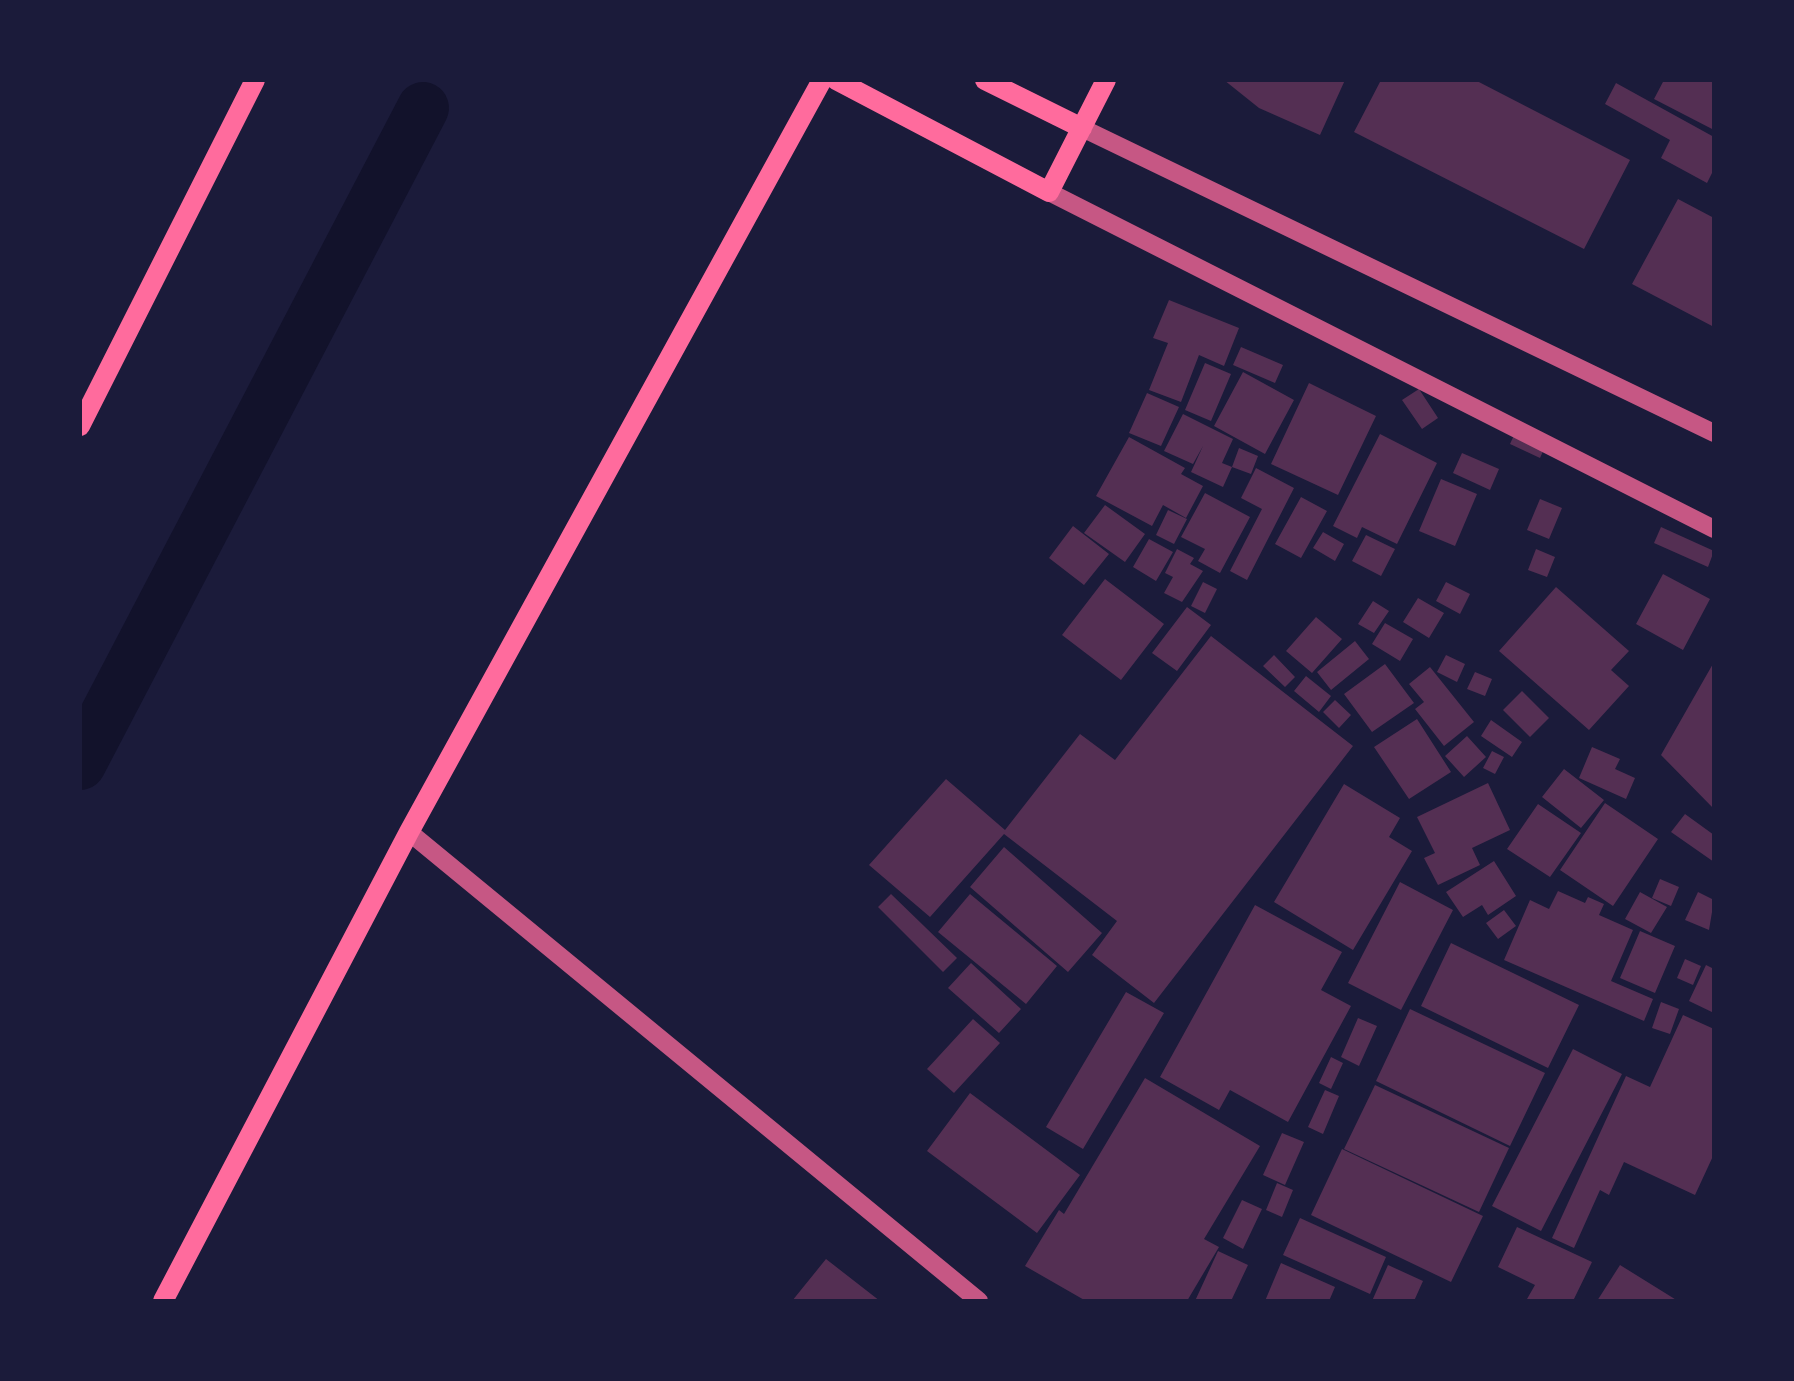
<!DOCTYPE html>
<html>
<head>
<meta charset="utf-8">
<style>
	body { margin:0 }
	#map { position:relative; width:1794px; height:1381px; overflow:hidden; background:#1b1b3a; font-family:Signika,sans-serif }
	canvas { display:block }
	.frame { position:absolute; inset:0; border:82px solid #1b1b3a; pointer-events:none }
</style>
</head>
<body>
<div id="map">
<canvas width="1794" height="1381"></canvas>
<div class="frame"></div>
</div>
<script>
const context = document.querySelector('canvas').getContext('2d');
context.lineJoin = 'round';
function toPath(rows) {
  const path = new Path2D();
  for (const r of rows) {
    path.moveTo(r[0], r[1]);
    for (let i = 2; i < r.length; i += 2) path.lineTo(r[i], r[i + 1]);
  }
  return path;
}
function stroke(path, color, width, dash) {
  context.strokeStyle = color;
  context.lineWidth = width;
  context.lineCap = dash ? 'butt' : 'round';
  context.setLineDash(dash || []);
  context.stroke(path);
}
function fill(path, color) {
  context.fillStyle = color;
  context.fill(path, 'evenodd');
}
const canal = toPath([
	[80,764,423,108]
]);
const building = toPath([
	[1224,80,1345,80,1320,135,1259,108],
	[1381,80,1475,80,1630,160,1584,249,1354,132],
	[1664,80,1714,80,1714,130,1654,99],
	[1616,83,1714,137,1714,169,1707,183,1661,158,1670,140,1605,104],
	[1678,199,1714,218,1714,327,1632,284],
	[1169,300,1239,328,1224,366,1199,355,1181,402,1149,390,1168,343,1153,338],
	[1241,347,1283,365,1275,383,1233,365],
	[1205,363,1231,374,1211,421,1185,410],
	[1243,372,1294,400,1265,454,1214,426],
	[1309,383,1376,416,1338,495,1271,464],
	[1419,389,1438,418,1422,429,1402,400],
	[1147,393,1179,407,1161,446,1129,433],
	[1183,414,1233,439,1222,463,1232,467,1239,448,1258,456,1251,474,1232,467,1223,487,1191,472,1203,446,1193,464,1164,451],
	[1515,433,1545,447,1540,458,1510,444],
	[1380,434,1437,463,1397,544,1362,527,1357,538,1333,526],
	[1129,437,1185,468,1181,474,1203,486,1186,518,1163,505,1152,526,1096,496],
	[1462,453,1499,469,1490,490,1453,473],
	[1256,468,1294,488,1247,580,1230,571,1262,509,1241,498],
	[1441,479,1477,494,1455,546,1419,531],
	[1205,493,1250,517,1220,573,1198,561,1205,549,1181,537],
	[1301,497,1327,511,1301,558,1275,544],
	[1540,499,1562,508,1549,539,1527,530],
	[1105,505,1145,534,1125,562,1084,533],
	[1168,510,1187,519,1174,544,1156,535],
	[1073,526,1109,554,1084,585,1049,558],
	[1661,527,1714,551,1708,567,1654,543],
	[1323,532,1344,544,1335,561,1313,548],
	[1366,535,1395,549,1381,576,1352,561],
	[1149,539,1173,552,1156,581,1133,567],
	[1177,549,1194,558,1190,564,1203,571,1182,602,1164,593,1173,577,1165,573],
	[1536,549,1555,557,1547,577,1528,570],
	[1663,574,1710,599,1683,650,1636,624],
	[1105,579,1164,624,1121,680,1062,635],
	[1203,582,1217,589,1205,613,1191,606],
	[1446,582,1470,594,1460,614,1436,601],
	[1556,587,1629,651,1611,670,1629,686,1589,730,1499,651],
	[1418,598,1444,613,1429,638,1403,622],
	[1373,601,1389,611,1374,633,1358,624],
	[1187,607,1211,625,1177,671,1152,653],
	[1316,617,1342,639,1312,673,1286,651],
	[1385,623,1413,639,1400,661,1372,644],
	[1211,636,1353,746,1154,1003,1092,955,1117,921,1004,834,930,917,869,865,946,779,1005,830,1080,734,1115,760],
	[1355,641,1369,659,1331,690,1317,672],
	[1274,655,1295,677,1285,687,1263,666],
	[1446,655,1465,664,1457,682,1437,672],
	[1714,662,1714,809,1661,755],
	[1385,664,1414,703,1372,732,1344,694],
	[1430,667,1474,722,1444,746,1415,709,1424,702,1409,684],
	[1475,672,1492,679,1485,696,1467,689],
	[1306,676,1331,696,1319,712,1294,691],
	[1522,691,1549,718,1530,737,1503,710],
	[1335,700,1351,715,1339,728,1323,712],
	[1417,719,1451,772,1409,799,1374,747],
	[1491,720,1522,742,1512,757,1481,736],
	[1467,736,1486,757,1464,777,1445,756],
	[1592,747,1620,759,1615,769,1635,778,1626,799,1579,778],
	[1492,751,1504,757,1495,774,1483,768],
	[1564,769,1604,800,1581,828,1542,797],
	[1488,783,1510,830,1472,848,1480,865,1438,885,1424,858,1435,853,1417,817],
	[1344,784,1400,818,1389,837,1412,851,1353,950,1274,902],
	[1605,803,1658,839,1613,906,1560,870],
	[1538,804,1581,833,1550,877,1507,849],
	[1685,814,1714,835,1714,862,1671,832],
	[1004,847,1102,933,1068,972,970,887],
	[1494,861,1516,896,1488,915,1482,905,1463,917,1446,892],
	[1660,879,1679,887,1671,906,1652,898],
	[1400,882,1453,910,1401,1010,1348,983],
	[1558,891,1585,903,1588,897,1604,904,1599,915,1633,930,1611,981,1653,999,1644,1021,1504,960,1530,900,1549,909],
	[1640,892,1667,907,1651,933,1625,919],
	[1698,892,1714,900,1709,930,1685,920],
	[891,894,957,958,943,972,878,907],
	[970,894,1057,966,1026,1004,938,932],
	[1255,905,1342,952,1321,990,1351,1006,1288,1122,1230,1090,1219,1110,1160,1077],
	[1504,910,1516,926,1498,939,1486,923],
	[1640,931,1675,946,1655,993,1620,978],
	[1451,943,1579,1005,1548,1068,1421,1006],
	[1685,959,1701,966,1693,985,1677,978],
	[971,963,1021,1009,999,1033,948,988],
	[1706,965,1714,969,1714,1013,1689,1001],
	[1126,992,1164,1013,1083,1149,1046,1127],
	[1661,1002,1679,1009,1670,1034,1652,1028],
	[1410,1009,1545,1073,1510,1146,1376,1081],
	[1683,1015,1714,1029,1714,1154,1695,1195,1624,1162,1609,1195,1600,1190,1574,1248,1552,1238,1626,1076,1650,1087],
	[1358,1018,1377,1026,1359,1066,1341,1057],
	[973,1019,1000,1043,954,1093,927,1069],
	[1573,1049,1622,1074,1541,1231,1492,1206],
	[1331,1057,1343,1063,1331,1089,1319,1083],
	[1145,1078,1260,1146,1204,1239,1219,1247,1187,1301,1086,1301,1025,1266,1059,1210,1064,1214],
	[1375,1085,1509,1148,1479,1212,1344,1149],
	[1325,1090,1339,1096,1323,1134,1308,1127],
	[970,1093,1080,1175,1037,1233,927,1151],
	[1282,1133,1304,1142,1285,1185,1263,1175],
	[1342,1149,1483,1216,1451,1282,1311,1215],
	[1277,1183,1293,1190,1282,1217,1266,1210],
	[1242,1200,1262,1209,1243,1249,1223,1238],
	[1300,1218,1386,1257,1370,1294,1283,1255],
	[1517,1227,1592,1262,1573,1301,1527,1299,1535,1285,1498,1267],
	[1218,1251,1248,1265,1231,1301,1195,1301],
	[826,1259,880,1301,792,1301],
	[1281,1263,1335,1287,1329,1301,1265,1301],
	[1388,1265,1423,1281,1414,1301,1372,1301],
	[1620,1265,1678,1301,1597,1301]
]);
const tertiary = toPath([
	[1082,128,1714,433],
	[1049,192,1714,529],
	[409,832,979,1301]
]);
const secondary = toPath([
	[836,80,1049,192,1106,80],
	[985,80,1082,128],
	[80,426,255,80],
	[163,1301,409,832,822,80]
]);
stroke(canal, '#12122b', 52);
fill(building, '#542f53');
stroke(tertiary, '#c65784', 18);
stroke(secondary, '#ff6b9d', 20);
</script>
</body>
</html>
